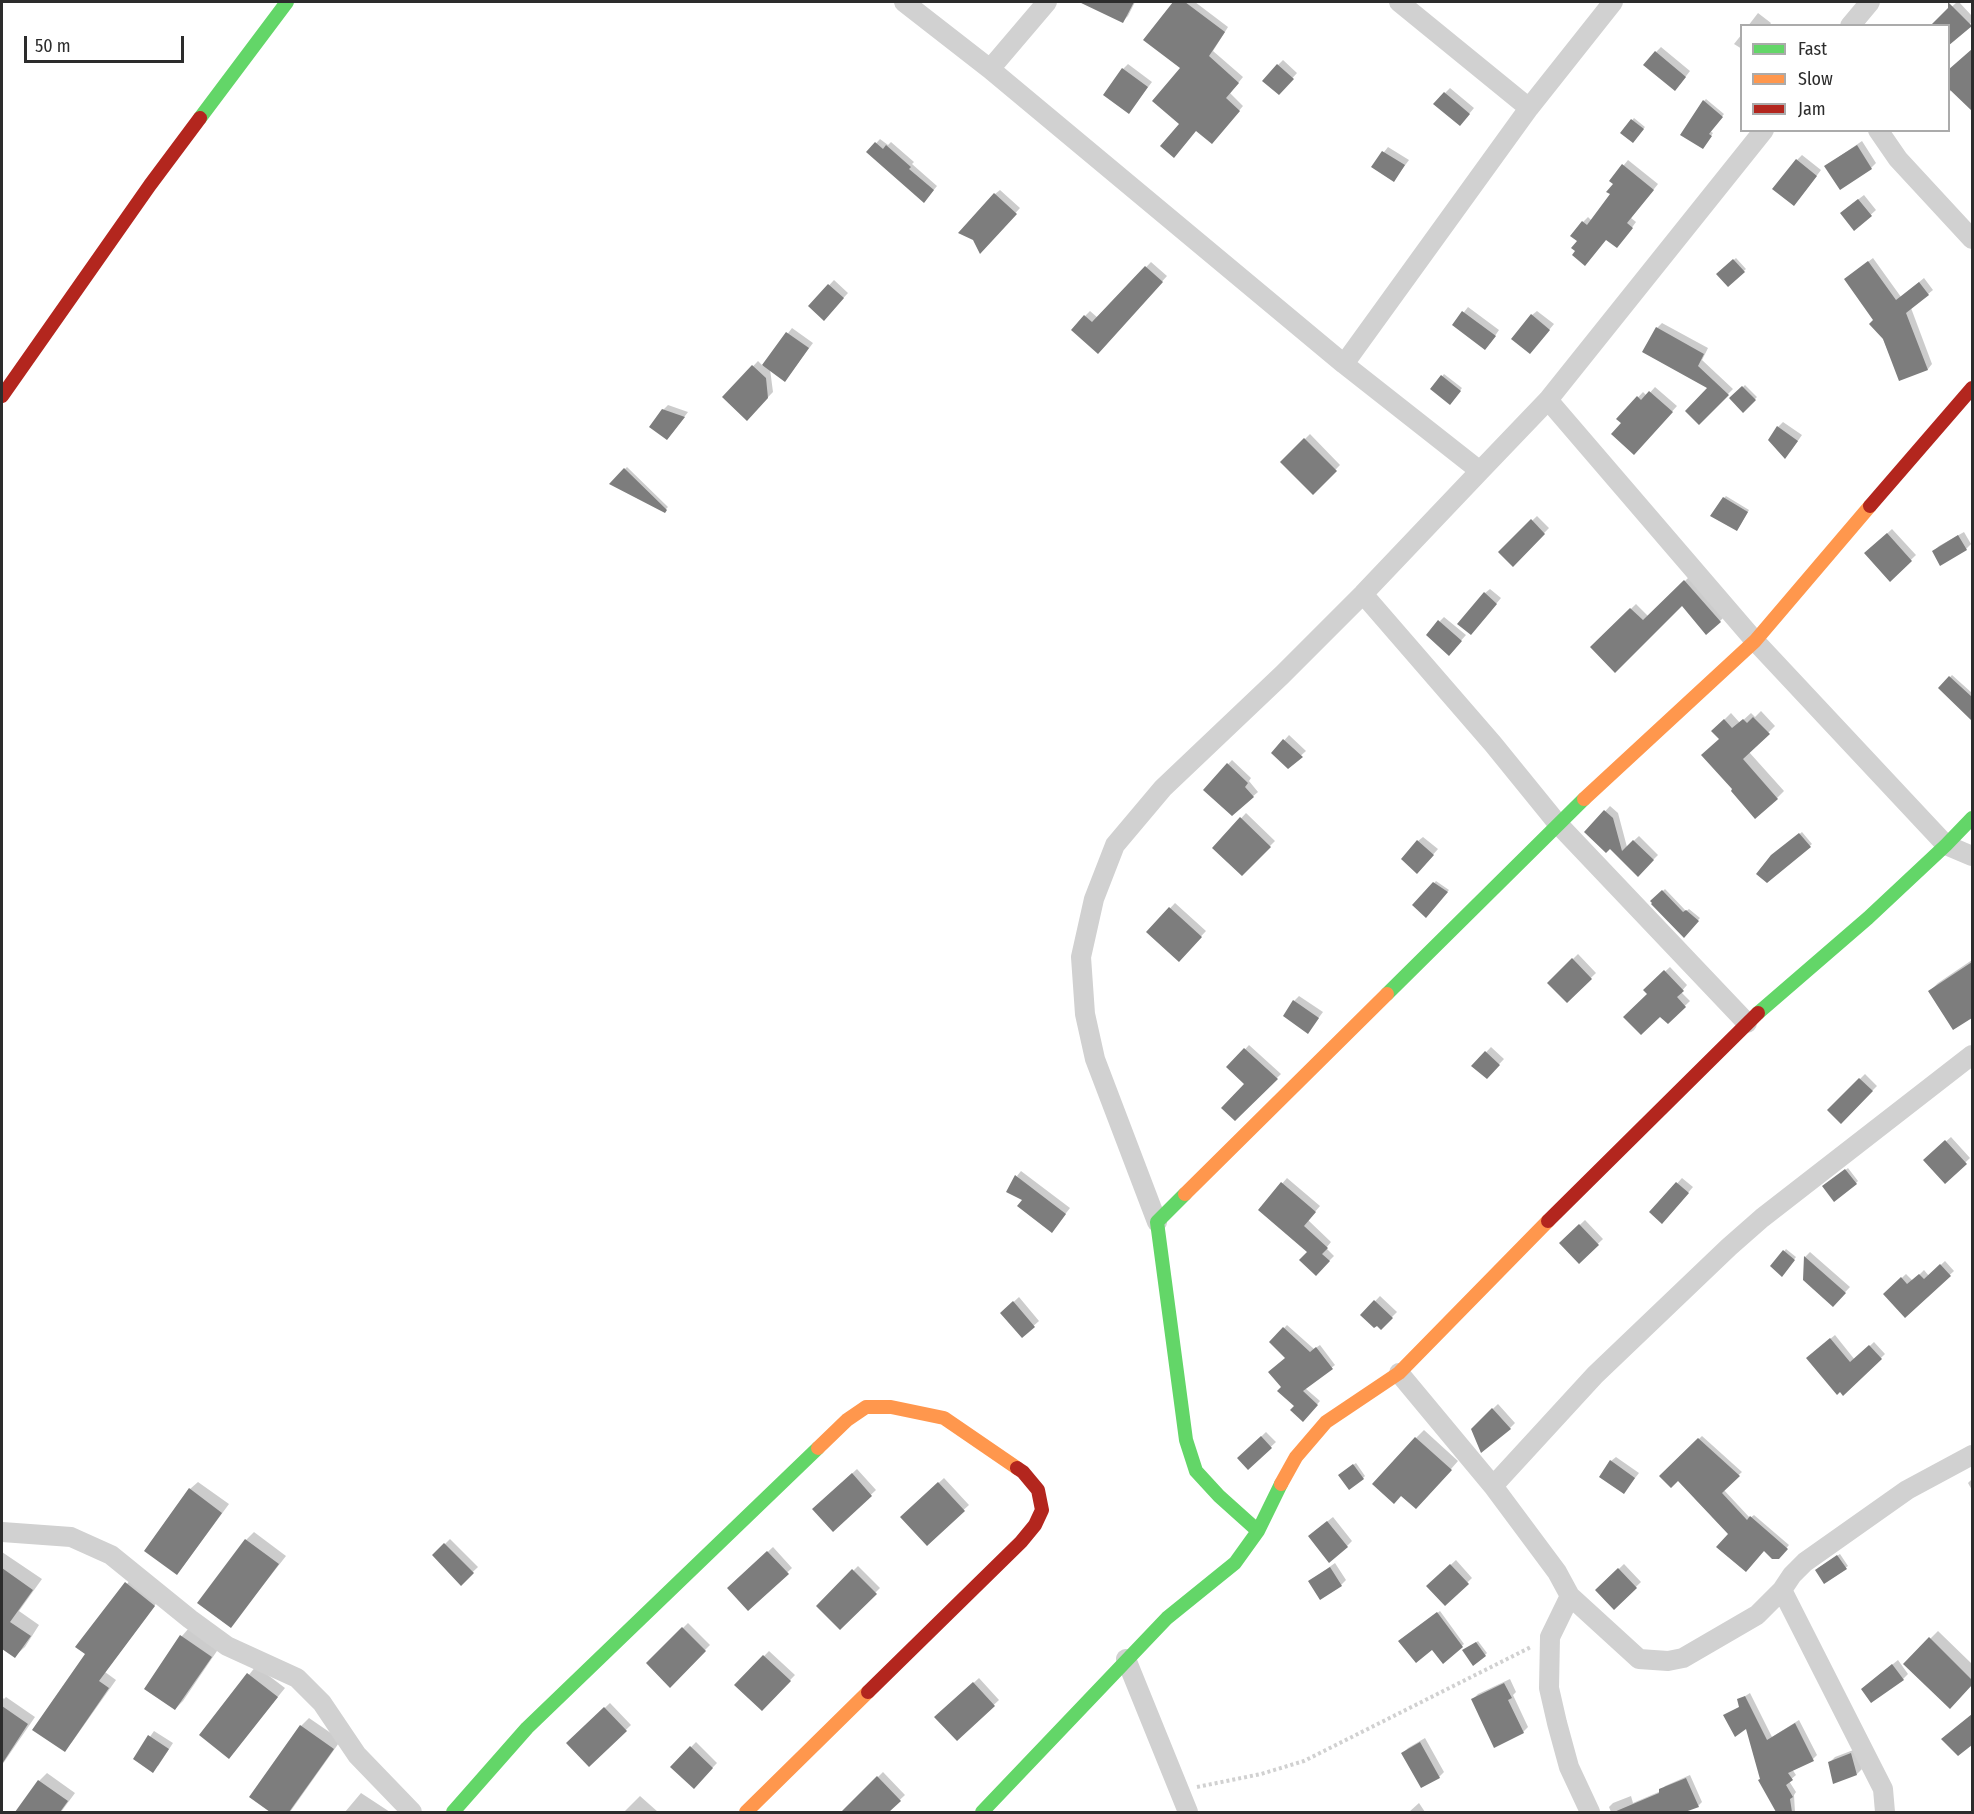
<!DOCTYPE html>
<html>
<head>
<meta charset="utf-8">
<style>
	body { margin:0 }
	#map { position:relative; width:1974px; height:1814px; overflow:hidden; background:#fff; font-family:"Fira Sans Condensed",sans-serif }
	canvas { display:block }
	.frame { position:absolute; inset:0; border:3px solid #2c2c2c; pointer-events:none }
	.legend { position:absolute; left:1740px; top:24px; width:210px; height:108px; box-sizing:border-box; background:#fff; border:2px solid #ababab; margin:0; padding:8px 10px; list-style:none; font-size:18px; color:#2c2c2c }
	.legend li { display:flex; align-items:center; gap:12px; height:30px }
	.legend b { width:30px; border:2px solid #ababab }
	.scale { position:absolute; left:24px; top:36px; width:160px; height:27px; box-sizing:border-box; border:3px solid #2c2c2c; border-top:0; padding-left:8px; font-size:18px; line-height:21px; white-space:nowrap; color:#2c2c2c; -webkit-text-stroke:4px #fff; paint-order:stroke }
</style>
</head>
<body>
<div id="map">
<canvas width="1974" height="1814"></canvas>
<div class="frame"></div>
<ul class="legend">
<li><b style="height:8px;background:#63d668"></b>Fast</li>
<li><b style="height:8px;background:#ff974d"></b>Slow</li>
<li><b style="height:8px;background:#b3261e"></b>Jam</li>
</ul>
<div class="scale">50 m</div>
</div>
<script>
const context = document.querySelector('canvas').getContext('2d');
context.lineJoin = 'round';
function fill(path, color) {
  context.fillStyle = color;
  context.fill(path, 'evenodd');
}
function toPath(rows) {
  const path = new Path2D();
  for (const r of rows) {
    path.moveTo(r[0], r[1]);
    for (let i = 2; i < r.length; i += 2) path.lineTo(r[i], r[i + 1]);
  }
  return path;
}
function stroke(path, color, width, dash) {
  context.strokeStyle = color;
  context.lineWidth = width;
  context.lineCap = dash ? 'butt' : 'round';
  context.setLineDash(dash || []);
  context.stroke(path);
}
const shadow = toPath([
	[1089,2,1135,2,1128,16,1123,21,1087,4],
	[1175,2,1195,2,1228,27,1213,51,1243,77,1230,93,1243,106,1216,138,1181,124,1182,68,1145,40],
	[1957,2,1959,2,1972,16,1972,22,1949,43,1948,26,1932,25],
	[1758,13,1771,23,1769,26,1748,26],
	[1742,34,1742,49,1734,44],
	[1661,47,1690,71,1680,84,1656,52],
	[1972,50,1972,109,1952,90,1948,93,1948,71],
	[1283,60,1297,73,1279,93,1278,65],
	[1128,64,1152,82,1129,112,1123,69],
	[1450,88,1474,108,1464,120,1445,93],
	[1706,99,1724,114,1710,131,1713,133,1704,145,1704,101],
	[1634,118,1645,127,1633,141,1622,132],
	[880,139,888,145,891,142,914,162,912,164,937,186,928,197,868,152],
	[1862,141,1876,163,1871,168,1826,166],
	[1388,147,1409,160,1394,180,1373,166],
	[1802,155,1821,170,1799,199,1797,160],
	[1628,160,1658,184,1631,218,1636,222,1622,241,1606,238,1579,240,1583,222,1588,217,1592,221,1612,194,1615,184,1611,181],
	[1000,190,1020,208,980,252,995,194],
	[1864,195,1876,210,1855,229,1847,208],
	[1736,258,1746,269,1728,285,1718,274],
	[1873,258,1901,297,1924,278,1933,290,1911,308,1932,364,1928,369,1900,379,1875,320,1846,279],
	[1151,262,1167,276,1103,347,1085,316,1090,311,1098,318],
	[834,280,848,293,824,319,810,306],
	[1468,307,1499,330,1490,343,1454,325],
	[1537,311,1554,324,1535,347,1532,315],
	[1662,323,1708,348,1702,360,1733,389,1699,423,1710,387,1657,328],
	[792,328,813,343,789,375,770,369,773,392,747,419,724,397,758,361,763,366],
	[1444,374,1462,388,1450,403,1432,389],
	[1745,385,1757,397,1743,411,1731,399],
	[1655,387,1677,406,1639,448,1618,419,1643,392,1647,396],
	[668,405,688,412,672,433,663,410],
	[1783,422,1802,435,1790,452,1778,427],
	[1310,434,1340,465,1313,493,1282,462],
	[627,467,668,507,664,511,611,483],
	[1726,496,1749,510,1739,527,1724,498],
	[1537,516,1549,528,1513,565,1500,552],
	[1892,529,1916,555,1890,580,1866,553],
	[1964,532,1971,544,1966,549,1934,551,1939,546],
	[1690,576,1725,616,1720,621,1682,604,1592,647,1636,604,1649,617],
	[1490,589,1501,598,1476,628,1485,593],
	[1444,617,1466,635,1449,654,1440,621],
	[1952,675,1972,693,1972,707,1967,713,1940,688],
	[1761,711,1775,726,1749,752,1784,791,1777,798,1734,789,1721,739,1713,731,1731,713,1740,723,1751,713,1755,717],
	[1289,735,1306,751,1288,767,1273,753],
	[1232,760,1251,778,1249,781,1258,792,1232,814,1205,789],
	[1610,806,1618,813,1627,847,1639,836,1658,855,1638,875,1610,847,1586,832],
	[1246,813,1275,841,1242,874,1214,848],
	[1802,832,1812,844,1767,881,1775,854],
	[1423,837,1438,849,1422,867,1418,841],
	[1436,881,1449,890,1425,916,1414,905],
	[1665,889,1686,911,1689,909,1700,918,1684,935,1652,901],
	[1175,903,1206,931,1179,960,1148,932],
	[1578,954,1596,973,1567,1001,1549,983],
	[1972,960,1972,1016,1954,1028,1930,991,1938,983],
	[1670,967,1687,985,1681,992,1690,1001,1668,1022,1645,990],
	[1299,996,1323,1012,1308,1032,1294,1001],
	[1249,1045,1281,1074,1235,1119,1246,1084,1229,1067],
	[1491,1047,1504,1059,1487,1077,1473,1066],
	[1865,1074,1877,1086,1841,1122,1829,1110],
	[1951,1137,1970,1158,1945,1182,1925,1160],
	[1848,1168,1858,1181,1856,1183,1826,1185],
	[1021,1171,1070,1208,1056,1226,1017,1176],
	[1287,1178,1320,1206,1308,1220,1331,1242,1326,1248,1334,1256,1316,1274,1309,1252,1260,1209],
	[1682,1178,1693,1187,1667,1217,1651,1212],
	[1585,1220,1603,1239,1579,1262,1561,1243],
	[1786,1249,1796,1257,1782,1275,1772,1266],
	[1810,1252,1850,1287,1833,1305,1804,1279,1805,1257],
	[1945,1261,1954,1271,1905,1316,1885,1294,1906,1274,1913,1281,1924,1270,1929,1276],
	[1380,1296,1397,1312,1381,1328,1362,1315],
	[1019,1297,1039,1321,1022,1336,1007,1308],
	[1287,1325,1314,1349,1320,1345,1335,1365,1305,1388,1320,1401,1303,1420,1283,1387,1287,1357,1271,1342],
	[1835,1335,1855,1360,1874,1342,1885,1354,1844,1394,1812,1354],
	[1498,1404,1515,1423,1510,1428,1472,1429],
	[1424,1430,1458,1461,1424,1500,1416,1438],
	[1266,1432,1276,1442,1248,1468,1239,1458],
	[1702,1436,1742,1472,1723,1489,1750,1518,1754,1515,1789,1545,1779,1557,1730,1534,1678,1479,1661,1476],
	[1616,1457,1639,1473,1624,1492,1611,1461],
	[1356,1463,1365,1476,1363,1478,1342,1473],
	[857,1469,876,1490,833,1530,814,1509],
	[944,1478,969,1505,927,1543,902,1517],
	[1972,1479,1972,1490,1968,1483],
	[198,1482,229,1504,184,1565,177,1573,190,1489],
	[1333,1517,1352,1541,1347,1546,1315,1531],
	[254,1532,286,1556,231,1626,246,1540],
	[450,1539,478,1567,461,1583,434,1555],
	[773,1547,792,1568,748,1609,729,1588],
	[2,1552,42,1579,19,1611,39,1625,25,1647,15,1656,2,1647],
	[1840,1554,1848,1566,1824,1582,1818,1568],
	[1456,1560,1472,1578,1445,1604,1428,1586],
	[1335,1563,1346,1580,1341,1585,1310,1581],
	[1624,1564,1641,1582,1614,1608,1597,1590],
	[858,1566,880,1588,840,1628,818,1606],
	[134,1575,161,1597,105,1672,116,1680,72,1742,64,1750,87,1654,78,1647],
	[1440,1611,1464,1644,1443,1661,1432,1648,1402,1639],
	[688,1623,710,1645,670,1685,648,1663],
	[189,1628,219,1648,183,1701,175,1709,182,1636],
	[1938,1631,1972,1664,1972,1683,1950,1707,1905,1664],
	[1478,1641,1487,1653,1485,1655,1466,1649],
	[769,1651,795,1675,762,1709,736,1685],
	[1898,1660,1908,1674,1903,1679,1868,1684],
	[256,1666,285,1688,229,1757,201,1735],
	[979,1678,999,1700,957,1739,936,1717],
	[1510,1679,1516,1692,1513,1695,1528,1727,1523,1732,1473,1699,1478,1694],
	[1750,1693,1772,1737,1799,1720,1817,1755,1813,1759,1792,1769,1796,1775,1789,1781,1796,1792,1794,1795,1795,1812,1778,1812,1760,1780,1762,1779,1747,1727,1725,1716,1741,1706,1739,1700],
	[2,1697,4,1699,6,1697,35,1717,2,1765],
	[610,1703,631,1725,589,1765,568,1743],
	[309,1718,341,1740,290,1812,273,1812,251,1797,301,1726],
	[154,1731,173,1743,158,1766,135,1758],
	[1425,1738,1444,1772,1439,1777,1403,1753,1408,1748],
	[696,1742,717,1763,694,1787,672,1767],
	[1856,1749,1862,1769,1857,1774,1830,1762,1835,1757],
	[883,1772,905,1795,887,1812,843,1812],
	[47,1773,75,1793,61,1812,17,1812,39,1781],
	[1690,1775,1702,1802,1698,1806,1681,1812,1611,1812,1609,1807,1613,1803,1631,1796,1633,1803,1661,1791,1665,1786],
	[361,1793,390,1812,345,1812],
	[640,1796,658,1812,624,1812],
	[1419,1803,1425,1812,1409,1812]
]);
const building = toPath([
	[1079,2,1134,2,1123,23],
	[1173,2,1185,2,1225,32,1209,56,1239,83,1226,98,1240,111,1212,144,1196,131,1174,158,1160,146,1179,124,1152,101,1180,68,1143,40],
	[1948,2,1972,26,1948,46,1948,26,1930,26,1948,8],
	[1972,49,1972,111,1948,88,1948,70],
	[1655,51,1686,77,1675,91,1643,65],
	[1277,64,1294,79,1279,95,1262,81],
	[1122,68,1148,87,1129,114,1103,95],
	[1444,92,1470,114,1460,126,1433,104],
	[1703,100,1723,117,1709,134,1712,136,1703,149,1680,135],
	[1631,119,1644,129,1633,143,1620,133],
	[875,142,883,149,886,145,911,167,909,169,934,190,924,203,866,152],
	[1857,145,1872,169,1840,190,1824,166],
	[1382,151,1405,165,1394,182,1371,167],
	[1796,159,1817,176,1794,206,1772,189],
	[1622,164,1654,190,1627,223,1633,228,1617,248,1606,240,1585,266,1572,255,1575,251,1571,248,1577,241,1570,236,1582,221,1587,225,1610,194,1606,192,1613,184,1609,181],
	[994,193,1017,214,980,254,973,240,958,233],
	[1858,199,1872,216,1854,231,1840,213],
	[1733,259,1745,272,1728,287,1716,274],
	[1868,261,1896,300,1919,282,1929,295,1906,313,1928,370,1899,381,1883,339,1869,324,1873,320,1844,279],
	[1145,266,1163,282,1098,354,1071,330,1084,315,1092,322],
	[828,284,844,298,824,321,808,306],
	[1462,311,1496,336,1485,350,1452,325],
	[1531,314,1550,330,1530,354,1511,339],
	[1656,327,1704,354,1698,366,1729,395,1699,425,1685,411,1707,388,1642,352],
	[786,332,809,348,785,382,762,365],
	[752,365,766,378,768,398,747,421,722,397],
	[1441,375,1461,391,1450,405,1430,389],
	[1742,386,1756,400,1743,413,1729,398],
	[1649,391,1673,412,1634,455,1611,434,1621,423,1616,419,1637,396,1641,400],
	[662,409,685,417,667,440,649,427],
	[1777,426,1798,441,1785,459,1768,440],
	[1304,438,1337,471,1313,495,1280,462],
	[624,468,667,510,665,513,609,484],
	[1723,497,1748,512,1737,531,1710,516],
	[1531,519,1545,534,1513,567,1498,552],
	[1887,533,1912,561,1890,582,1864,553],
	[1958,535,1967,550,1940,566,1932,551],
	[1684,580,1721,622,1706,635,1682,606,1615,673,1590,647,1630,608,1643,620],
	[1484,592,1497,604,1471,635,1457,624],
	[1438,620,1462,641,1449,656,1426,635],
	[1949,676,1972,697,1972,721,1938,688],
	[1753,717,1770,734,1743,759,1778,799,1755,819,1731,791,1732,789,1701,755,1719,739,1711,731,1724,719,1732,728,1743,719,1747,723],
	[1283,739,1303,757,1288,769,1271,753],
	[1227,763,1248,783,1245,787,1254,797,1232,816,1203,790],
	[1604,810,1613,818,1622,851,1633,840,1654,860,1638,877,1610,849,1606,853,1584,832],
	[1240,817,1271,847,1242,876,1212,848],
	[1799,833,1811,847,1767,883,1756,874,1771,855],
	[1417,840,1434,855,1417,874,1401,859],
	[1433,882,1448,892,1426,918,1412,905],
	[1662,890,1683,912,1686,910,1699,921,1684,938,1651,904,1652,903,1650,901],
	[1169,907,1202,937,1179,962,1146,932],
	[1572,958,1592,979,1567,1003,1547,983],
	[1972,962,1972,1018,1953,1030,1928,991],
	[1664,970,1684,991,1677,997,1686,1007,1668,1024,1660,1017,1641,1035,1623,1017,1647,994,1643,990],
	[1293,1000,1319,1018,1308,1034,1283,1016],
	[1244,1048,1278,1079,1235,1121,1221,1108,1244,1084,1226,1067],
	[1485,1051,1500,1065,1487,1079,1471,1066],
	[1859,1078,1873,1091,1841,1124,1827,1110],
	[1945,1140,1967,1164,1945,1184,1923,1160],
	[1845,1169,1857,1184,1834,1202,1822,1186],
	[1015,1175,1066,1214,1052,1233,1017,1206,1022,1200,1006,1192],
	[1281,1182,1316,1212,1304,1226,1328,1248,1322,1254,1330,1261,1316,1276,1299,1260,1307,1252,1258,1210],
	[1676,1182,1689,1193,1662,1224,1649,1212],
	[1579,1224,1599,1245,1579,1264,1559,1243],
	[1783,1250,1795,1260,1782,1277,1770,1266],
	[1804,1256,1846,1293,1833,1307,1803,1280],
	[1940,1264,1951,1276,1905,1318,1883,1294,1901,1277,1907,1284,1919,1274,1924,1279],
	[1374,1300,1393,1318,1381,1330,1377,1326,1374,1328,1360,1315],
	[1013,1301,1035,1327,1022,1338,1000,1313],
	[1283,1327,1310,1352,1316,1347,1333,1369,1303,1391,1318,1405,1303,1422,1290,1410,1294,1406,1277,1391,1281,1387,1268,1372,1285,1358,1269,1342],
	[1830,1338,1850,1362,1869,1345,1882,1359,1843,1396,1840,1392,1837,1395,1806,1358],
	[1492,1408,1511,1429,1481,1453,1471,1429],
	[1261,1436,1272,1448,1248,1470,1237,1458],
	[1415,1437,1452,1470,1416,1509,1401,1496,1394,1504,1372,1484],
	[1698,1438,1740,1476,1722,1493,1747,1520,1750,1516,1788,1549,1779,1559,1772,1559,1764,1551,1746,1572,1716,1547,1728,1534,1678,1481,1671,1488,1659,1476],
	[1610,1460,1635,1478,1624,1494,1599,1477],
	[1353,1464,1364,1479,1349,1490,1338,1475],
	[852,1473,872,1496,833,1532,812,1509],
	[938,1482,965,1511,927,1546,900,1517],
	[189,1488,222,1513,177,1575,144,1551],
	[1327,1521,1348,1547,1329,1563,1308,1536],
	[245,1539,279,1564,231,1628,197,1603],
	[444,1543,474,1573,461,1586,432,1555],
	[767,1551,789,1574,748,1611,727,1588],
	[1837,1555,1847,1569,1824,1584,1815,1570],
	[1450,1564,1469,1584,1445,1606,1426,1586],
	[1330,1567,1342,1586,1320,1600,1308,1581],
	[2,1568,33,1590,10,1622,31,1636,15,1658,2,1649],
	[1618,1568,1637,1588,1614,1610,1595,1590],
	[852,1569,877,1594,840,1630,816,1606],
	[125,1582,155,1606,99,1681,109,1688,65,1752,32,1730,85,1654,75,1647],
	[1437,1612,1463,1647,1443,1664,1432,1650,1416,1663,1398,1641],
	[682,1627,706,1651,670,1688,646,1663],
	[180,1635,212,1657,175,1710,144,1689],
	[1929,1637,1972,1680,1972,1685,1950,1709,1903,1664],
	[1476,1642,1486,1656,1473,1666,1462,1650],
	[763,1655,791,1681,762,1711,734,1685],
	[1892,1664,1904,1680,1871,1703,1861,1689],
	[247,1673,278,1697,229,1759,199,1735],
	[973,1682,995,1706,957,1741,934,1717],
	[1504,1683,1512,1698,1508,1700,1524,1733,1494,1748,1471,1699],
	[1745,1696,1767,1740,1795,1723,1814,1761,1788,1773,1793,1780,1786,1785,1793,1797,1790,1799,1792,1812,1776,1812,1758,1780,1760,1779,1746,1729,1735,1737,1723,1715,1739,1707,1737,1699],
	[2,1706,28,1724,2,1764],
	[604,1707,627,1731,589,1767,566,1743],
	[1972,1714,1972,1745,1958,1756,1941,1739],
	[300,1725,334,1749,289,1812,270,1812,249,1797],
	[148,1735,169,1749,153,1773,133,1759],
	[1420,1742,1440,1778,1421,1788,1401,1753],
	[690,1746,713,1768,694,1789,670,1767],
	[1851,1753,1857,1775,1833,1784,1828,1762],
	[877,1776,901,1801,889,1812,841,1812],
	[1686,1778,1699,1807,1685,1812,1614,1812,1659,1793,1659,1789],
	[38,1780,68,1801,60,1812,15,1812]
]);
const path = toPath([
	[1197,1787,1261,1774,1304,1761,1531,1647]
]);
const street = toPath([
	[904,2,990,69,1344,364,1480,471,1548,400,1764,130],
	[1399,2,1529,108],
	[1850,26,1870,2],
	[990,69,1047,2],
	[1878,130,1898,159,1972,239],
	[1344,364,1529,108,1613,2],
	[1548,400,1755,641,1946,845,1972,856],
	[1363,594,1493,744,1558,824,1747,1023],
	[1157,1222,1095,1059,1085,1014,1081,957,1094,899,1115,845,1163,788,1282,675,1363,594,1480,471],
	[1399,1373,1493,1486,1557,1572,1570,1596,1550,1637,1549,1688,1557,1723,1569,1767,1590,1812],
	[1493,1486,1595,1375,1729,1247,1762,1218,1972,1055],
	[2,1532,71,1537,111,1555,190,1619,227,1646,297,1678,322,1703,357,1755,412,1812],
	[1782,1590,1883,1789,1885,1812],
	[1570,1596,1639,1659,1668,1661,1683,1658,1757,1615,1782,1590,1792,1575,1805,1562,1907,1490,1972,1455],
	[1126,1659,1188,1812]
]);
const fast = toPath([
	[200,118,287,2],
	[1387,994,1584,799],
	[1758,1013,1868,918,1946,845,1972,818],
	[1185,1194,1157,1222,1186,1440,1196,1471,1219,1496,1258,1531],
	[453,1812,527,1728,818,1448],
	[982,1812,1167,1618,1235,1563,1258,1531,1281,1484]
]);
const slow = toPath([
	[1584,799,1755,641,1870,506],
	[1185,1194,1387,994],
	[818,1448,847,1420,866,1407,891,1407,944,1418,1017,1468],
	[1281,1484,1296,1457,1326,1422,1399,1373,1548,1221],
	[746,1812,868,1692]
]);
const jam = toPath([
	[2,396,150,185,200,118],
	[1870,506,1972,388],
	[1548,1221,1758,1013],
	[868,1692,1021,1542,1035,1525,1042,1510,1038,1490,1023,1472,1017,1468]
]);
fill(shadow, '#0003');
fill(building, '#7d7d7d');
stroke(path, '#d1d1d1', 4, [3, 3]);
stroke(street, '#d1d1d1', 20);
stroke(fast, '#63d668', 14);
stroke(slow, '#ff974d', 14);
stroke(jam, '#b3261e', 14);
</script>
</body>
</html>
